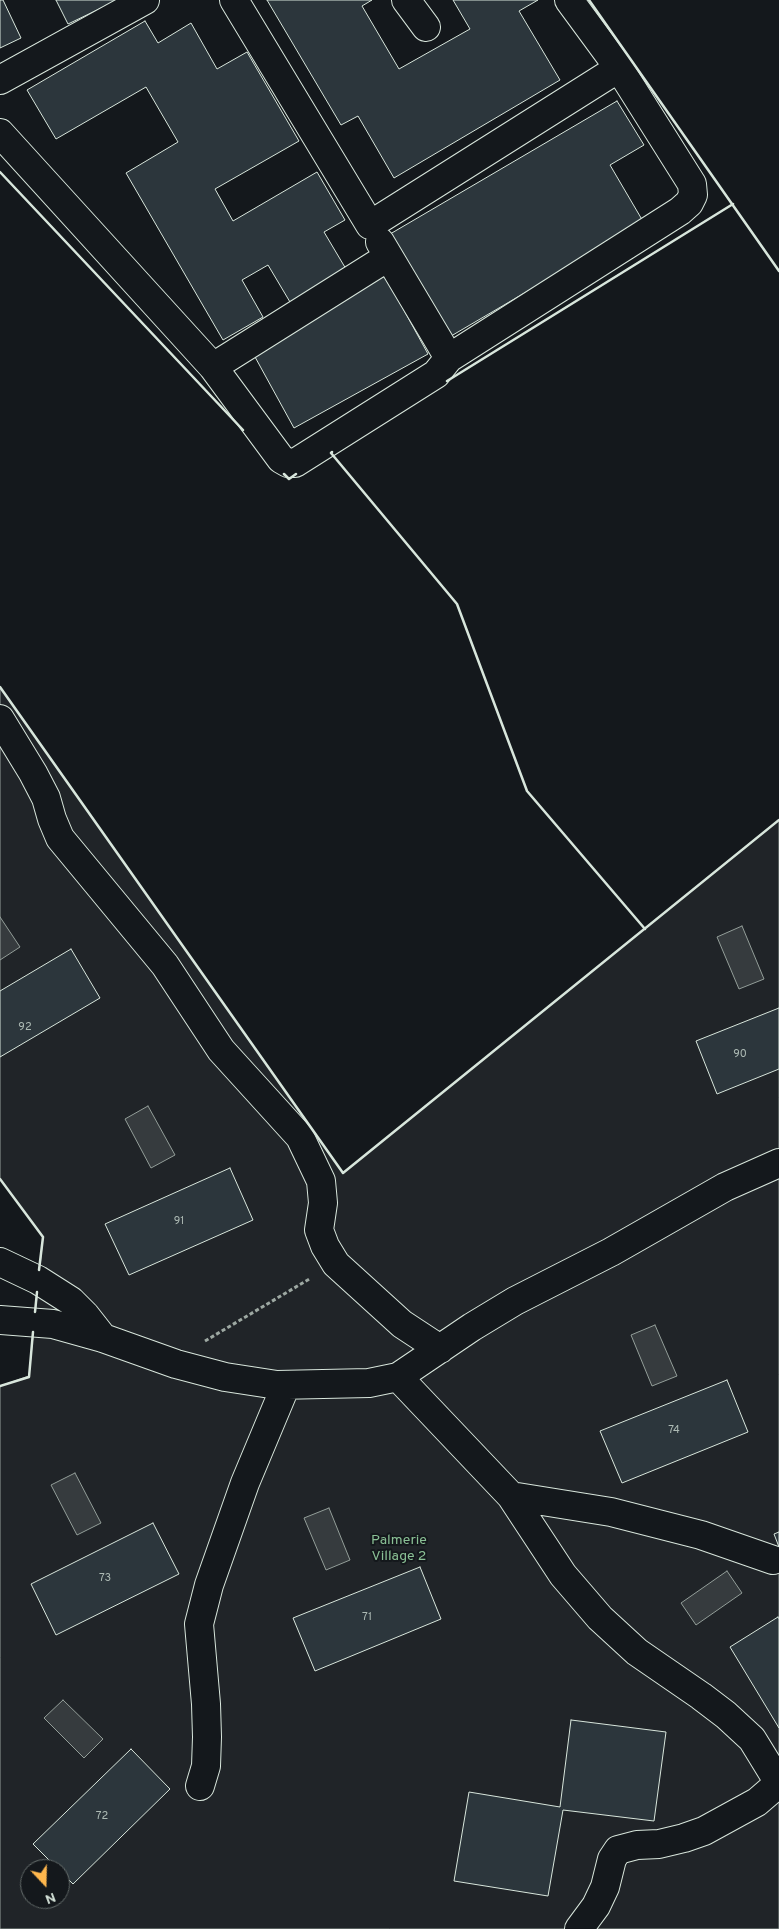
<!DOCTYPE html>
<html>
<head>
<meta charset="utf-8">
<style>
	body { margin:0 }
	#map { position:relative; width:779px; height:1929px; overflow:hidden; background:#14181c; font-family:Overpass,sans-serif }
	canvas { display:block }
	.north { position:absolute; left:20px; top:1859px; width:50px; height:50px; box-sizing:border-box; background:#14181c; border:1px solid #626a69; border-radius:50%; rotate:159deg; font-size:14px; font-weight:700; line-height:20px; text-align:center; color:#d8e6dc }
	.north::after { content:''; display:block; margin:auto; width:18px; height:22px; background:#ffb74d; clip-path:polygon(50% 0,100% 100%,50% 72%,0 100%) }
</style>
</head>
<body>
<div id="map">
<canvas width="779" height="1929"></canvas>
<div class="north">N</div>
</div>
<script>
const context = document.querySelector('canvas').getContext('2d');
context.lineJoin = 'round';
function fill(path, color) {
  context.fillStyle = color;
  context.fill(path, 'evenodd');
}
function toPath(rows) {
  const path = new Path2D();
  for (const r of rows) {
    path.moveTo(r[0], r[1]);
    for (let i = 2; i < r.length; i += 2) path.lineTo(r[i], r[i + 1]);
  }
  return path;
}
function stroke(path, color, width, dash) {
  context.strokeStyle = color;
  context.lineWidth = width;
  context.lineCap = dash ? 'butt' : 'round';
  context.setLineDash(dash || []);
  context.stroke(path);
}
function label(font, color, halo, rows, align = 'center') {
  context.font = font + ' Overpass,sans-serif';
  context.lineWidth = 4;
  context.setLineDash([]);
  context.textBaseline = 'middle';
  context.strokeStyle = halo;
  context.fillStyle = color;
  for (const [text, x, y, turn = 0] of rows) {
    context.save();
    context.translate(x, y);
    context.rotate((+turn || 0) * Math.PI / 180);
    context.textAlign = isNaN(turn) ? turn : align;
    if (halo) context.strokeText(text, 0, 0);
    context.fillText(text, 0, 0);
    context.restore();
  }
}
const green = toPath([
	[0,687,343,1173,779,820,779,1929,0,1929,0,1386,29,1376,43,1237,0,1179,0,687],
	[30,1869,60,1869,60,1899,30,1899,30,1869]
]);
const water = toPath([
	[0,917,20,947,0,960,0,917],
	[742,926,764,979,739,989,717,937,742,926],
	[148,1106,175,1155,151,1168,125,1119,148,1106],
	[655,1325,677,1376,652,1386,631,1335,655,1325],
	[75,1473,101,1523,77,1535,51,1485,75,1473],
	[329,1508,350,1560,326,1570,304,1518,329,1508],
	[727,1571,742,1593,696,1625,681,1603,727,1571],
	[63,1700,103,1739,84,1758,44,1718,63,1700]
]);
const building = toPath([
	[0,0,3,0,21,38,0,48,0,0],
	[56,0,118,0,68,24,56,0],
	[267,0,372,0,362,6,399,69,470,29,453,0,538,0,519,11,560,80,394,178,358,116,341,125,267,0],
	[145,21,158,43,191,23,217,69,247,52,299,141,215,189,233,221,317,172,345,220,324,232,346,269,290,302,268,265,242,280,263,317,223,340,126,173,178,142,146,87,56,139,27,90,145,21],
	[617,101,644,145,610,165,644,223,446,339,385,237,617,101],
	[383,272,428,354,294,428,249,346,383,272],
	[71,949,100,998,0,1057,0,991,71,949],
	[779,1008,779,1069,717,1094,696,1041,779,1008],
	[230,1168,253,1220,129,1275,105,1224,230,1168],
	[727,1380,748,1432,622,1483,600,1431,727,1380],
	[153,1523,179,1574,56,1635,31,1584,153,1523],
	[779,1532,779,1547,774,1534,779,1532],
	[420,1567,441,1619,315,1671,293,1618,420,1567],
	[778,1617,779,1619,779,1728,730,1647,778,1617],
	[571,1720,666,1732,654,1821,563,1810,548,1896,454,1881,469,1792,560,1807,571,1720],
	[131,1749,170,1789,73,1884,60,1871,60,1869,58,1869,33,1844,131,1749]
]);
const path = toPath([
	[205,1341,311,1278]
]);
const minor = toPath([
	[234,0,370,225,619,68],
	[406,0,426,27],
	[0,80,145,0],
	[0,133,213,367,281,459,288,463,295,463,436,374,449,358,680,211,689,203,693,195,692,184,619,68,569,0],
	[380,242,449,358],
	[213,367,388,257],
	[0,719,33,773,46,798,52,819,60,838,165,965,221,1050,300,1137,321,1181,323,1203,319,1230,325,1246,336,1264,402,1324,440,1349],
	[0,1262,38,1280,71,1301,85,1315,103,1338],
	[0,1320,53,1324,103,1338,176,1364,225,1377,277,1385,369,1383,398,1377,511,1496,563,1575,600,1618,637,1652,701,1696,726,1715,752,1739,779,1783],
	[398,1377,472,1327,515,1301,611,1252,725,1187,779,1163],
	[511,1496,611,1512,701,1535,773,1560],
	[200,1786,206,1766,207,1737,206,1704,199,1624,209,1585,245,1483,286,1385],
	[579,1929,596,1906,605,1887,612,1859,618,1850,637,1845,659,1844,684,1838,704,1831,757,1802,779,1783]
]);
const wall = toPath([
	[589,0,779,271],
	[0,172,243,430],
	[447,381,733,204],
	[332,452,331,453,457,604,527,791,645,929],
	[284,474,289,479,296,474],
	[0,687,343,1173,779,820],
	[0,1179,43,1237,39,1270],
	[35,1312,37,1292],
	[0,1386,29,1377,33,1332]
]);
const numberNames = [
	["92",25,1028],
	["90",740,1055],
	["91",179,1222],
	["74",674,1431],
	["73",105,1579],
	["71",367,1618],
	["72",102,1817]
];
const parkNames = [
	["Palmerie",399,1541],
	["Village 2",399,1557]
];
fill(green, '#202428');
stroke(green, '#939e99', 1);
fill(water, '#363b3e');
stroke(water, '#939e99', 1);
fill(building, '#2c363c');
stroke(building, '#d8e6dc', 1);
stroke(minor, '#d8e6dc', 30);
stroke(path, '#9da8a2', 3, [4, 2.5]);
stroke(minor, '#14181c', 28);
stroke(wall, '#d8e6dc', 2.5);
label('11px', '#adbab4', null, numberNames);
label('14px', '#8ac095', '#14181c', parkNames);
</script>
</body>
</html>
